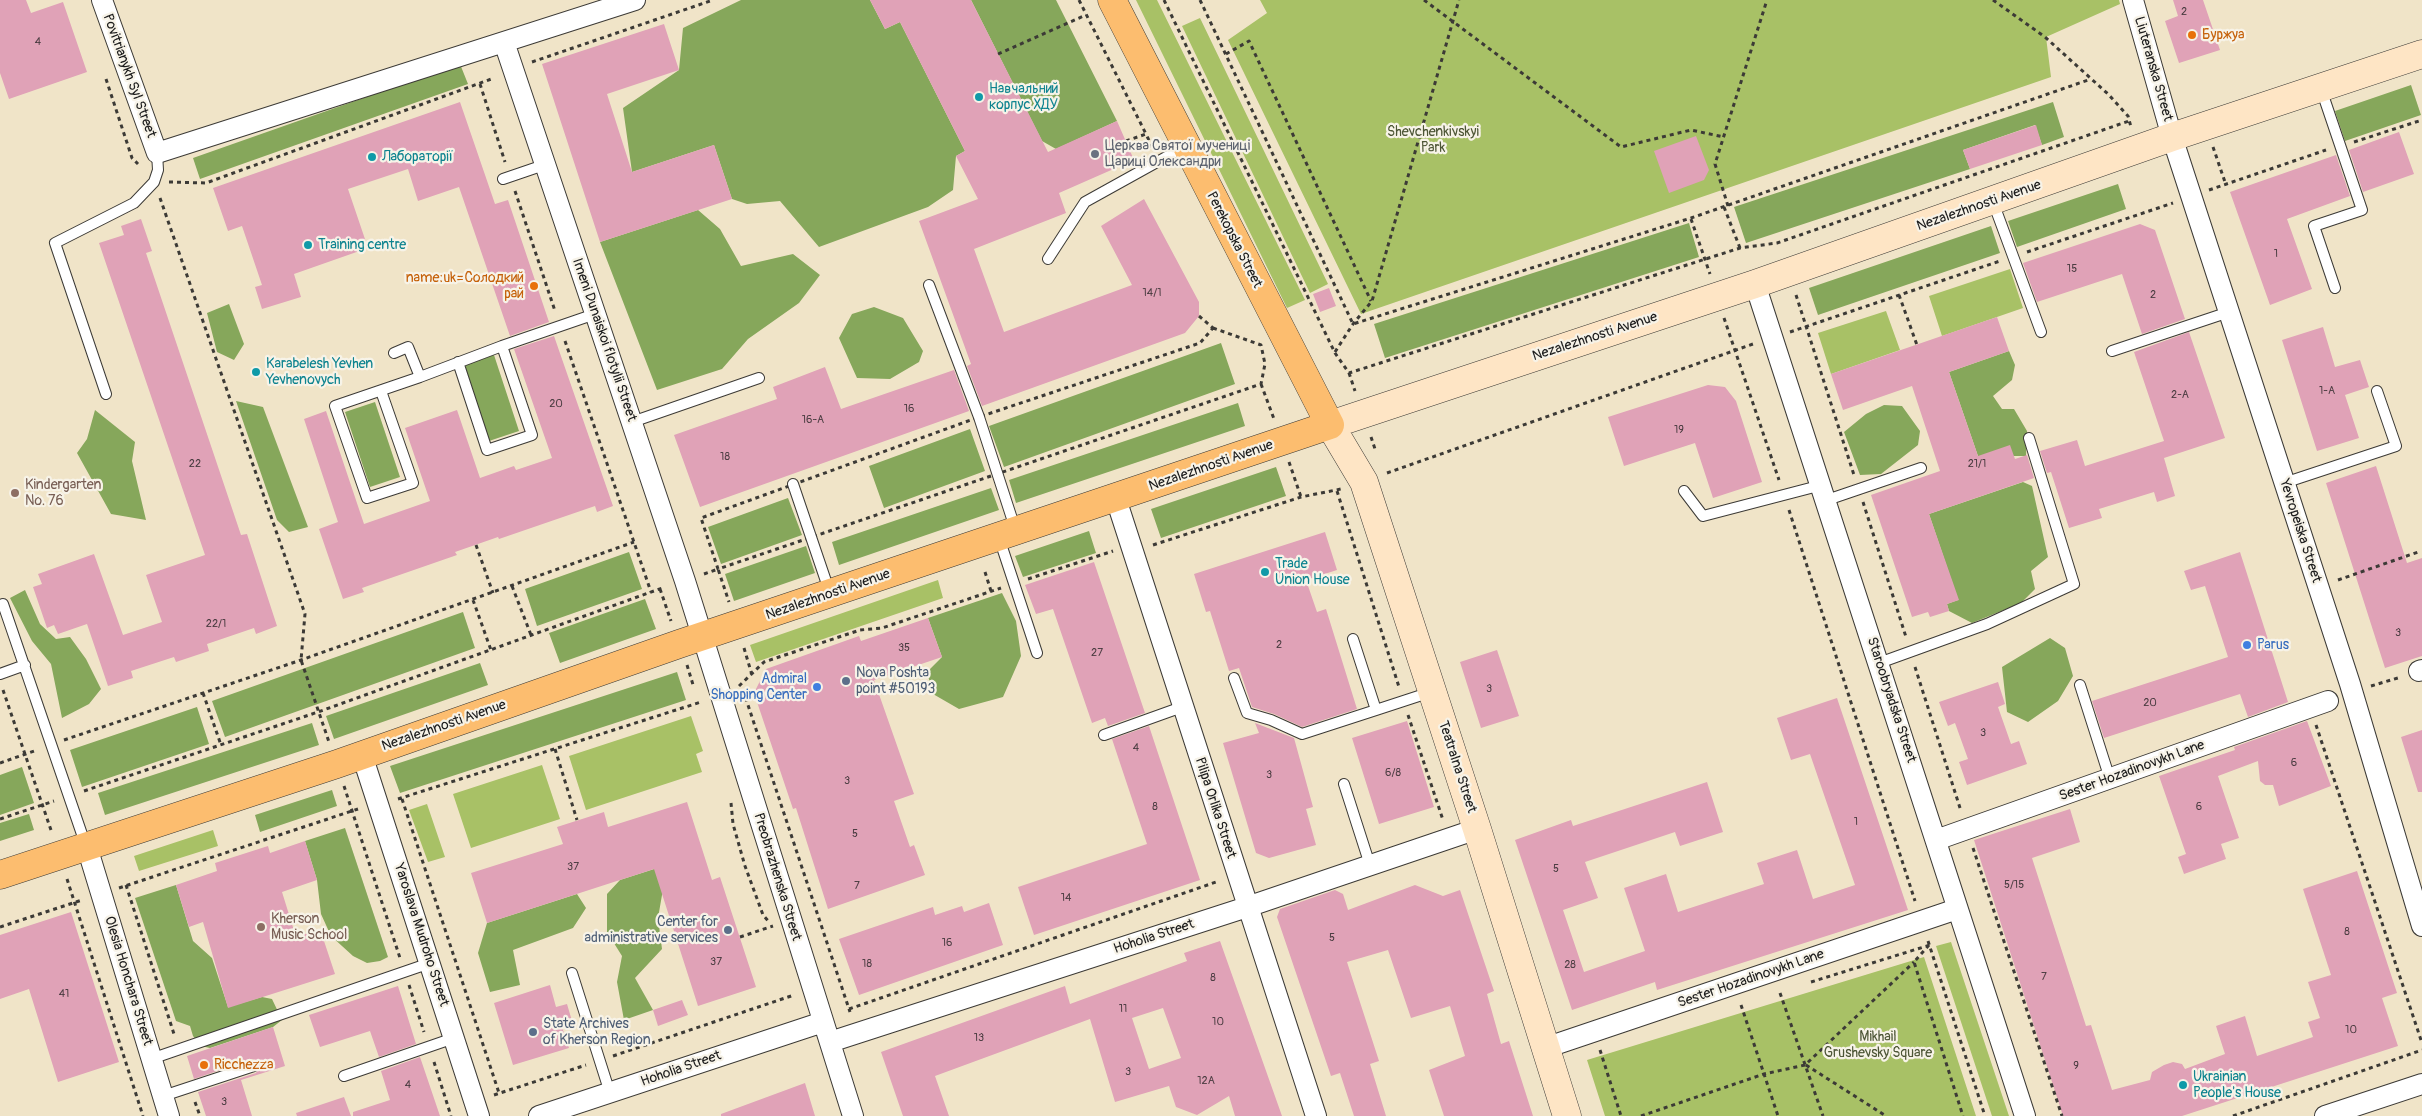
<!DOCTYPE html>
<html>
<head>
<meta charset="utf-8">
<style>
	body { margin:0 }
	canvas { display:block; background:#f0e4c8 }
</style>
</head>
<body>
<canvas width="2422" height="1116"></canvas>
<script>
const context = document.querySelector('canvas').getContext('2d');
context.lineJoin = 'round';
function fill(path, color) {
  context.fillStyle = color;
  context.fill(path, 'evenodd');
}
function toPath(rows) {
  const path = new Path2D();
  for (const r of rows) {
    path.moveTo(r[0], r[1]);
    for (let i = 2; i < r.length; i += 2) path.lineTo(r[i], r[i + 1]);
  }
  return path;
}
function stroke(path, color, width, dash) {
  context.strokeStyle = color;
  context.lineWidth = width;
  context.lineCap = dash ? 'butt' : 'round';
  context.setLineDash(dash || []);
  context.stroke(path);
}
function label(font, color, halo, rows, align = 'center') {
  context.font = font + ' Pangolin,sans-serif';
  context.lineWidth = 4.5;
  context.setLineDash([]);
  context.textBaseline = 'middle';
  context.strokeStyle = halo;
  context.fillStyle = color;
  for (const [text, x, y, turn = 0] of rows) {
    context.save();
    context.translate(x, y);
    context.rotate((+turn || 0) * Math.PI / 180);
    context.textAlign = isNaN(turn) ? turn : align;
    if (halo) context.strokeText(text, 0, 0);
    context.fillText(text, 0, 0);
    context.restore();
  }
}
const green = toPath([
	[1136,0,1157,0,1305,300,1287,308],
	[1260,0,2119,0,2120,4,2046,37,2051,77,1361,314,1228,40,1267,13],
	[1200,18,1328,284,1310,293,1182,26],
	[2010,269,2023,308,1942,336,1929,296],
	[1886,311,1900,350,1831,374,1818,333],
	[938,580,943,598,756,662,750,645],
	[691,716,703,751,696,754,702,772,586,810,569,756],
	[542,765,560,819,471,848,453,794],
	[427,804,445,857,428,862,409,810],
	[213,830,218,846,139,871,134,856],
	[1951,942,2009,1116,1992,1116,1936,946],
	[1924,957,1976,1116,1605,1116,1587,1060]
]);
const forest = toPath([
	[741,0,870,0,885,29,900,22,965,151,956,156,953,190,928,207,819,247,780,201,747,204,732,199,714,145,632,172,623,108,679,70,683,28],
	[971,0,1056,0,1117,121,1056,149,1042,141],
	[460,64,468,84,200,179,193,158],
	[2411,85,2421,115,2345,141,2335,111],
	[2053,102,2064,137,2042,145,2035,125,1963,150,1970,169,1746,243,1734,207],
	[2118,184,2126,209,2017,247,2008,221],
	[698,210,720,229,741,266,793,254,820,275,799,303,748,339,722,369,657,390,600,242],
	[1689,223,1699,257,1385,358,1374,324],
	[1991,226,2000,253,1818,315,1809,288],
	[229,304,244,344,234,360,217,352,207,313],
	[874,307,903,318,923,351,919,362,890,379,857,378,839,338,852,314],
	[1221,343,1235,384,1004,467,989,426],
	[2009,351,2015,365,2012,380,1993,396,2002,409,2014,409,2027,431,2026,456,1978,456,1949,372],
	[494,355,519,431,489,441,464,365],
	[236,401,263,407,308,527,289,532,277,520],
	[375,402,400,477,370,487,345,412],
	[1238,403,1245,426,1016,503,1009,480],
	[1884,405,1902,406,1920,431,1918,445,1881,474,1860,475,1844,432,1866,414],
	[95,410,135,442,132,461,146,520,111,514,77,453,87,439],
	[970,429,985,471,884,508,869,466],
	[1276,467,1286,496,1161,538,1151,509],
	[2023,482,2032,486,2048,557,2031,571,2035,589,2021,603,1972,623,1949,611,1947,604,1958,600,1929,514],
	[991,488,999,510,839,565,832,542],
	[788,498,802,535,721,564,708,527],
	[1089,531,1096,553,1023,577,1015,556],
	[806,546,815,573,734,601,725,574],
	[629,552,642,589,537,626,525,589],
	[25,590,40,624,56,639,70,637,86,659,101,689,89,704,62,718,51,664,32,641,10,598],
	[1002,593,1016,621,1021,656,1003,697,959,709,933,694,927,672,942,657,928,618],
	[645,599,656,629,560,663,549,633],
	[463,612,475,648,225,737,212,701],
	[2050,638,2065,648,2073,676,2058,701,2028,722,2007,712,2002,667],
	[480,663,488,685,334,739,326,716],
	[677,672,686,700,400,793,390,766],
	[197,707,209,744,82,787,70,750],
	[312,723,319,745,105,815,98,793],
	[22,767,34,803,0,815,0,775],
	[332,790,337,806,260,832,255,815],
	[29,814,34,830,0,841,0,823],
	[345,828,388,957,380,961,367,963,353,956,331,936,321,914,317,880,305,841],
	[676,862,662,895,658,918,662,949,635,978,653,1010,624,1020,617,982,622,956,607,932,607,894,620,880],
	[176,885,193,941,212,958,228,1007,262,997,272,999,282,1020,273,1027,210,1048,201,1046,193,1036,190,1026,176,1021,135,898],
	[577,894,586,908,573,928,513,950,520,985,490,992,478,953,487,923]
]);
const building = toPath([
	[0,0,26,0,31,13,63,2,87,72,9,99,0,73],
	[870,0,971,0,1048,152,1117,121,1134,160,1059,193,1066,213,974,249,1004,332,1132,285,1101,226,1144,199,1199,302,1199,316,1185,333,982,406,967,366,971,364,919,221,978,199,956,156,965,151,900,22,885,29],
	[2173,0,2203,0,2220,50,2179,63,2165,21,2178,16],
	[664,24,679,70,607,94,632,172,714,145,732,199,600,242,542,64],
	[460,102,495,204,508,200,549,322,510,336,459,187,418,201,408,169,348,189,368,248,294,274,301,297,262,309,255,287,262,285,242,226,228,231,213,188],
	[2036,125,2042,145,1970,169,1963,150],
	[2399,132,2414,174,2363,192,2349,150],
	[1696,136,1709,170,1704,180,1669,193,1654,151],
	[2336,155,2350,196,2287,219,2312,289,2270,305,2230,192],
	[141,219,152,251,146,253,241,535,247,534,277,626,256,634,254,628,207,644,209,651,176,662,174,657,131,671,133,678,108,686,87,624,58,634,54,625,47,628,33,587,42,584,38,574,94,554,123,635,162,622,146,575,205,555,99,243,124,235,121,226],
	[2140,224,2155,230,2185,319,2142,334,2122,274,2037,302,2023,263],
	[1329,288,1336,306,1320,312,1313,294],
	[1997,317,2009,351,1949,372,1978,456,2010,445,2015,459,2027,455,2034,478,1929,514,1959,600,1947,604,1949,611,1930,617,1928,612,1912,617,1871,495,1940,471,1912,386,1843,410,1831,374],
	[2323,327,2335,367,2360,360,2369,387,2345,395,2359,438,2317,451,2282,340],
	[2189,332,2225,438,2164,458,2175,496,2157,502,2154,492,2099,509,2102,518,2069,528,2051,472,2047,473,2040,451,2077,440,2085,466,2164,441,2134,352],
	[554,336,613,506,597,512,595,506,499,539,498,537,455,552,457,555,362,588,364,592,343,599,319,529,338,522,304,419,326,411,364,524,430,501,405,428,457,410,480,478,514,466,516,470,552,458,514,349],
	[825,367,841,409,954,370,969,411,700,507,674,435,777,399,773,387],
	[1708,385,1725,387,1736,401,1762,482,1713,498,1695,443,1624,466,1608,417],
	[2376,466,2407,563,2422,558,2422,656,2385,668,2326,483],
	[1325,532,1337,570,1306,580,1317,612,1326,609,1357,709,1302,727,1274,714,1252,707,1239,668,1229,671,1210,611,1206,612,1194,574],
	[2240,552,2288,702,2248,717,2240,694,2104,738,2092,701,2228,657,2205,586,2191,590,2184,571],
	[1094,562,1145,713,1108,726,1105,718,1092,723,1053,609,1036,614,1025,585],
	[928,618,942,657,874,680,914,794,894,801,910,847,914,845,925,875,828,909,796,808,793,809,754,693,766,669,859,636,861,641],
	[1497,650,1519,716,1481,728,1460,662],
	[1998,682,2005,704,1998,707,2011,744,2019,741,2027,764,1967,785,1959,762,1968,759,1955,723,1948,726,1939,702],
	[1837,698,1908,910,1657,990,1655,982,1572,1010,1515,840,1571,820,1573,826,1707,782,1723,832,1680,846,1675,832,1585,862,1598,898,1563,910,1584,972,1645,951,1624,888,1666,874,1678,912,1764,884,1757,863,1797,850,1813,899,1855,885,1810,754,1791,760,1777,718],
	[1407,721,1434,807,1379,824,1352,738],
	[2307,721,2331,786,2279,806,2273,785,2265,785,2260,781,2258,761,2218,776,2239,838,2221,844,2226,859,2184,874,2178,857,2186,854,2159,776,2235,750,2234,747],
	[1255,723,1294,738,1313,807,1306,809,1316,845,1269,858,1256,853,1223,743,1259,733],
	[1149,726,1200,880,1034,935,1018,887,1147,844,1112,739],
	[2422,730,2422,792,2418,792,2401,737],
	[687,802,712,880,720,877,756,987,698,1006,654,869,487,923,471,873,563,844,557,827,604,812,608,827],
	[2070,809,2080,842,2032,858,2086,1026,2091,1025,2112,1090,2150,1080,2152,1072,2164,1065,2173,1062,2182,1064,2185,1069,2225,1054,2216,1026,2245,1016,2257,1056,2313,1037,2308,1022,2320,1018,2308,982,2331,975,2303,889,2357,871,2397,993,2382,998,2398,1046,2182,1116,2063,1116,1974,840],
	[305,841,317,880,282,892,296,937,320,929,335,974,228,1008,203,922,189,927,176,885,217,871,215,863,268,846,270,853],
	[1415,885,1443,896,1460,890,1494,991,1487,994,1501,1044,1509,1041,1533,1116,1444,1116,1429,1070,1465,1056,1450,1006,1411,1018,1388,950,1347,962,1379,1061,1370,1064,1386,1116,1354,1116,1340,1073,1331,1076,1277,917,1280,909,1335,890,1343,894,1348,910],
	[989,903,1003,945,859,995,839,939,933,907,935,915,962,906,964,912],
	[71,912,119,1062,58,1082,29,989,0,999,0,935],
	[1220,941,1282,1116,1235,1116,1229,1096,1197,1115,1176,1107,1169,1086,1115,1102,1090,1019,935,1076,949,1116,903,1116,881,1052,1065,986,1070,1004,1187,961,1184,953],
	[1163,1008,1181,1058,1149,1069,1132,1018],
	[550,985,556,1007,567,1004,572,1021,561,1024,569,1048,513,1065,494,1003],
	[398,986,416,1044,379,1057,370,1031,320,1047,309,1015],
	[682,1000,688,1015,658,1026,653,1010],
	[273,1027,285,1066,241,1080,252,1116,206,1116,198,1092,256,1073,261,1064,258,1061,252,1059,194,1079,187,1056],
	[420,1057,440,1116,353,1116,353,1112,390,1100,381,1071],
	[805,1083,815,1116,721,1116,721,1114],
	[344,1097,351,1116,297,1116,296,1113]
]);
const path = toPath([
	[1079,0,1146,134],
	[1164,0,1335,353,1349,373,1740,248,1777,243,2129,121],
	[1200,0,1353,324,1691,218,2091,79],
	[1424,0,1621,147,1691,130,1724,137],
	[1993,0,2045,37,2108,94,2128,116,2131,127],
	[998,54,1086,15],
	[1226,54,1249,41,1371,301],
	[532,62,713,0],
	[106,79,132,158,138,164],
	[480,84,505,162],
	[1126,141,1146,134,1153,149],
	[2354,142,2422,120],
	[2213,147,2226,185],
	[169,182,206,183,494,78],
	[2209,190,2326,150],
	[515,191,555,311],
	[160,198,305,614,301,660,329,742],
	[1728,206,1715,164,1767,0],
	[1724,207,1740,248],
	[1691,219,1710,274],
	[2027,252,2173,203],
	[1796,295,1854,475],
	[1899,295,1917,345],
	[1199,316,1213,328],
	[1724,318,1779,480],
	[1213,328,1261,345,1265,364,1261,384,718,569,701,518,979,417,1200,343,1213,328],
	[1790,332,2000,261],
	[565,341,651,592],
	[1335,352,1353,324,1372,301,1459,0],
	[1349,373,1355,391],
	[1261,384,1274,419],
	[1371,437,1376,452],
	[1289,462,1301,497],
	[1387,473,1753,344],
	[1337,491,1399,687],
	[1863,502,1906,637],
	[1789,510,1915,901],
	[476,545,493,593],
	[1153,545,1301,497,1341,489],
	[985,572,991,591],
	[704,574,718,569,729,602],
	[1028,579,1113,551],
	[2338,580,2421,551],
	[512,586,531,635],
	[660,589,671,621],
	[473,600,491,650],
	[744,648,752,675],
	[687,665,694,688],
	[1915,667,1961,811],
	[739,686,764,662,860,630,882,628,1001,588],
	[2371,686,2401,677],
	[3,690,52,833],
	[743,690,850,1012],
	[203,693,221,745],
	[1408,715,1443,820],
	[2316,725,2422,1043],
	[64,740,301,660,634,542],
	[555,749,577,820],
	[0,763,37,750],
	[344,786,400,958],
	[84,791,318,712,665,587],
	[398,799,701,702],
	[402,799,499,1093],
	[731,803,733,824,745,866,763,915,769,922],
	[0,819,54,801],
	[1973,848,2062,1116],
	[67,879,143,1116],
	[126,885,174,1034],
	[119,888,358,809],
	[0,927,82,900],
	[740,937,773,926],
	[1928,941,1985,1116],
	[1929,945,1914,962,1963,1116],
	[1811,982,1930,945],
	[409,985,424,1032],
	[1780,993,1823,1116],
	[1741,1005,1778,1116],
	[849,1009,1219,881],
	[1600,1050,1621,1116],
	[613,1056,794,995],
	[434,1062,451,1116],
	[1806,1065,1886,1116],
	[494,1095,586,1065],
	[195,1102,200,1116],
	[1641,1116,1764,1074,1805,1065,1914,962],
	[2233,1116,2422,1050]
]);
const lane = toPath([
	[2321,89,2362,210,2314,226,2335,288],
	[503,179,544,165],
	[1993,202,2041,332],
	[1048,259,1085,202,1186,146],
	[929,285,979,417,1016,531],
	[2112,351,2229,312],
	[394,353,408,347,420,377,502,346],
	[458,362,487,450,532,435,502,346,595,314],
	[381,391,413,483,367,498,335,406,420,377],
	[106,394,55,243,134,203,154,182,158,170,157,153],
	[632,422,759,378],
	[2284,483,2396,446,2377,391],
	[793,484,830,593],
	[1684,491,1703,516,1822,485],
	[1827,500,1921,468],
	[999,538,1037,653],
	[3,604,86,846],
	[1353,639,1376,710,1431,692],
	[1879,663,1987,624,2074,584,2029,438],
	[0,674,25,665],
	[1234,678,1247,713,1271,720,1302,734,1376,710],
	[2080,685,2110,779],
	[1104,735,1182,707],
	[1344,784,1370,865],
	[572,973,610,1093],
	[151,1059,430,963],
	[344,1076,454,1038],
	[163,1096,254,1066]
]);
const street = toPath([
	[102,0,157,153,635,0],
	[2133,0,2172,137,2350,684,2422,926],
	[504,42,685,581,853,1116],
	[1755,284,2025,1116],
	[1116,499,1316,1116],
	[2419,671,2422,670],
	[362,755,479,1116],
	[1936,840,2328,701],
	[87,847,169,1116],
	[830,1042,1247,907,1477,829],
	[1545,1048,1957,909],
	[539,1116,823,1022],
	[2325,1116,2422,1084]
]);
const secondary = toPath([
	[1567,1116,1477,829,1364,482,1330,425,1755,284,2172,137,2422,54]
]);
const primary = toPath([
	[0,875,337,764,679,644,1330,425,1112,0]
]);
const markers = [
	[2192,35,5,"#e8710a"],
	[979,97,5,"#0f9aa8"],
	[1095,154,5,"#6b7280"],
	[372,157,5,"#0f9aa8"],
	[308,245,5,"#0f9aa8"],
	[534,286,5,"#e8710a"],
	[256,372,5,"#0f9aa8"],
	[15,493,5,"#8d6e63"],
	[1265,572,5,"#0f9aa8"],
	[2247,645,5,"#3f7fe0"],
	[846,681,5,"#5c6f8a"],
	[817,687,5,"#3f7fe0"],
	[261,927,5,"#8d6e63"],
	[728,930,5,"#5c6f8a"],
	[533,1032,5,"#5c6f8a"],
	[204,1065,5,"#e8710a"],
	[2183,1085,5,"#0f9aa8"]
];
const numberNames = [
	["2",2184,12],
	["4",38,42],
	["1",2276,254],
	["15",2072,269],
	["14/1",1152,293],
	["2",2153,295],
	["1-А",2327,391],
	["2-А",2180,395],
	["20",556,404],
	["16",909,409],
	["16-А",813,420],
	["19",1679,430],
	["18",725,457],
	["22",195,464],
	["21/1",1977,464],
	["22/1",216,624],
	["3",2398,633],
	["2",1279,645],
	["35",904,648],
	["27",1097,653],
	["3",1489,689],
	["20",2150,703],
	["3",1983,733],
	["4",1136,748],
	["6",2294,763],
	["6/8",1393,773],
	["3",1269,775],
	["3",847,781],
	["8",1155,807],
	["6",2199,807],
	["1",1856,822],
	["5",855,834],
	["37",573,867],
	["5",1556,869],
	["5/15",2014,885],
	["7",857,886],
	["14",1066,898],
	["8",2347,932],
	["5",1332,938],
	["16",947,943],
	["37",716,962],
	["18",867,964],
	["28",1570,965],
	["7",2044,977],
	["8",1213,978],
	["41",64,994],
	["11",1123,1009],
	["10",1218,1022],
	["10",2351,1030],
	["13",979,1038],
	["9",2076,1066],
	["3",1128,1072],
	["12А",1206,1081],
	["4",408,1085],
	["3",224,1102]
];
const foodNames = [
	["Буржуа",2202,35],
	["name:uk=Солодкий",524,278,"right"],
	["рай",524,294,"right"],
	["Ricchezza",214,1065]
];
const streetNames = [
	["Liuteranska Street",2153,69,74],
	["Povitrianykh Syl Street",129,76,70],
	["Nezalezhnosti Avenue",1979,206,-19],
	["Perekopska Street",1234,240,63],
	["Nezalezhnosti Avenue",1595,337,-18],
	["Imeni Dunaiskoi flotylii Street",604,340,71],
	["Nezalezhnosti Avenue",1211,466,-19],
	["Yevropeiska Street",2300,531,72],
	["Nezalezhnosti Avenue",828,595,-19],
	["Staroobryadska Street",1891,700,72],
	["Nezalezhnosti Avenue",444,726,-19],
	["Teatralna Street",1457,767,72],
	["Sester Hozadinovykh Lane",2132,771,-20],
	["Pilipa Orlika Street",1215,808,72],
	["Preobrazhenska Street",777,877,73],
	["Yaroslava Mudroho Street",421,935,72],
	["Hoholia Street",1154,937,-18],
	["Sester Hozadinovykh Lane",1751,979,-19],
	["Olesia Honchara Street",128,981,73],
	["Hoholia Street",681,1069,-19]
];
const cultureNames = [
	["Навчальний",989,89],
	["корпус ХДУ",989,105],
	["Лабораторії",382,157],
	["Training centre",318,245],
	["Karabelesh Yevhen",266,364],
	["Yevhenovych",266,380],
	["Trade",1275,564],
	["Union House",1275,580],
	["Ukrainian",2193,1077],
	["People's House",2193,1093]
];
const parkNames = [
	["Shevchenkivskyi",1433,132],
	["Park",1433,148],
	["Mikhail",1878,1037],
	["Grushevsky Square",1878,1053]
];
const worshipNames = [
	["Церква Святої мучениці",1105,146],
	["Цариці Олександри",1105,162]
];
const educationNames = [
	["Kindergarten",25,485],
	["No. 76",25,501],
	["Kherson",271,919],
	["Music School",271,935]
];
const shopNames = [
	["Parus",2257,645],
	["Admiral",807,679,"right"],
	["Shopping Center",807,695,"right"]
];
const serviceNames = [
	["Nova Poshta",856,673],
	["point #50193",856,689],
	["Center for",718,922,"right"],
	["administrative services",718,938,"right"],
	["State Archives",543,1024],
	["of Kherson Region",543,1040]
];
fill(green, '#a8c166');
fill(forest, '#86a75b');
fill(building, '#e0a2b7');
stroke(lane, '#3c3a36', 12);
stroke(street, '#3c3a36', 22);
stroke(secondary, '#3c3a36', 29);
stroke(primary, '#3c3a36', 29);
stroke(path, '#3c3a36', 3, [4, 4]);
stroke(lane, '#fff', 10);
stroke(street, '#fff', 20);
stroke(secondary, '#fee5c5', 28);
stroke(primary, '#fcbd6f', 28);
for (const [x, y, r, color] of markers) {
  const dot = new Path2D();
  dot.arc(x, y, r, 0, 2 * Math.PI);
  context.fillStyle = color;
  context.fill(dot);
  stroke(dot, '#f7f3e8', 2);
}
label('11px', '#4d3e43', null, numberNames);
label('14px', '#c56008', '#f7f3e8', foodNames, 'left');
label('14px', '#1c1c1c', '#f7f3e8', streetNames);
label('14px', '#0d838f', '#f7f3e8', cultureNames, 'left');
label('14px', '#4d5636', '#f7f3e8', parkNames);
label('14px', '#5b616d', '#f7f3e8', worshipNames, 'left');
label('14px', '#785e54', '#f7f3e8', educationNames, 'left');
label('14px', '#366cbe', '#f7f3e8', shopNames, 'left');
label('14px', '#4e5e75', '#f7f3e8', serviceNames, 'left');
</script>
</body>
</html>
